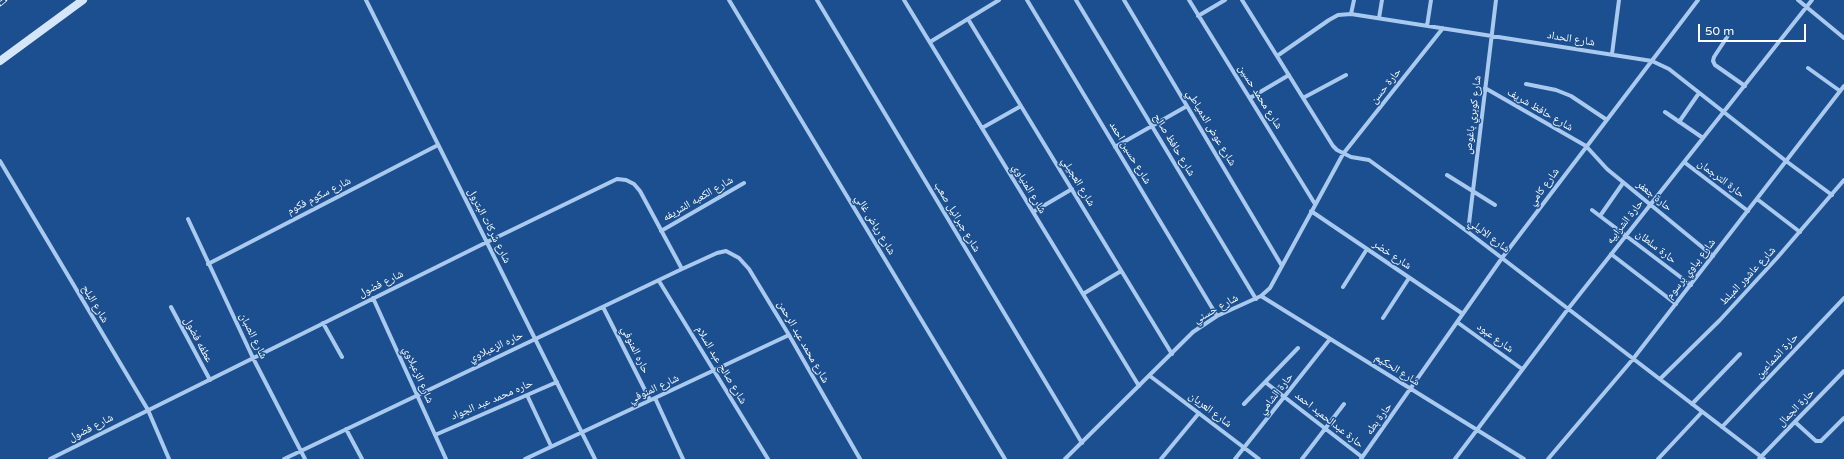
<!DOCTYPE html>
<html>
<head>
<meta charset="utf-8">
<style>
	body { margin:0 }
	#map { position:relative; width:1844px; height:459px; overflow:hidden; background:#1b4f8f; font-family:"Varela Round",sans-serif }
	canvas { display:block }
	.scale { position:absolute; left:1698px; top:24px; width:108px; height:18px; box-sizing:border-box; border:2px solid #fff; border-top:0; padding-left:5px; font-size:12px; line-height:14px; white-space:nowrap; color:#fff; -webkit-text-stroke:3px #1b4f8f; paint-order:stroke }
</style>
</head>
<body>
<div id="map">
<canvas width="1844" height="459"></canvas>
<div class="scale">50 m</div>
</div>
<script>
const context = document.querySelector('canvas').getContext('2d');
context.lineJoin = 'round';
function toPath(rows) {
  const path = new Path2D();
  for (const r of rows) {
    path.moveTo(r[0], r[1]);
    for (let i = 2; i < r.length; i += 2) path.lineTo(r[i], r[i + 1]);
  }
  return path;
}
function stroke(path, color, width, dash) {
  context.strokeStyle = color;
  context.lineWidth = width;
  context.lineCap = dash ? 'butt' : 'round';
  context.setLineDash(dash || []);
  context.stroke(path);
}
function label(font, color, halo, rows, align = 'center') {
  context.font = font + ' "Varela Round","Noto Naskh Arabic",sans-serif';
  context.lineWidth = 3;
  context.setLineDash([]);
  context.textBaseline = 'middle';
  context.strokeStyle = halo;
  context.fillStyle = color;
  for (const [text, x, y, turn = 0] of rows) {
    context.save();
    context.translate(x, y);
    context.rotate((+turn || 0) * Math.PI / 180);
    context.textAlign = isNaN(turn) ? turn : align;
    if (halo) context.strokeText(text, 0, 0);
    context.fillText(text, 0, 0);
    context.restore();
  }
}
const minor = toPath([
	[366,0,595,459],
	[729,0,1005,459],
	[817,0,1082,443],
	[904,0,1139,386],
	[1027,0,1217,316],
	[1076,0,1256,299],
	[1124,0,1282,266],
	[1189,0,1315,204],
	[1242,0,1333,146,1337,150,1351,157,1369,160,1468,232,1764,459],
	[1798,0,1844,38],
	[1351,14,1354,0],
	[1198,16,1225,0],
	[1379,18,1382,0],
	[968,19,1172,354],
	[1427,26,1431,0],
	[1731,31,1714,57,1713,61,1715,65,1745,86],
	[930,42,999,0],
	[1612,54,1619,0],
	[1277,56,1329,20,1338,15,1351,14,1652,61,1669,69,1786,161,1832,195],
	[1808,68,1840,91],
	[1526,84,1556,90,1571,96,1607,120],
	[1485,88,1586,146,1607,169,1713,256],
	[1250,98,1289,75],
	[1303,98,1346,75],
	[1665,112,1703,138],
	[1679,122,1699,93],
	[982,128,1021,106],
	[1115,147,1187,106],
	[0,161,148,410,169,459],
	[1684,162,1748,211],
	[1447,175,1495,205],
	[1757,199,1800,232],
	[1592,210,1691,285],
	[1311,211,1463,314],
	[1033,212,1072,189],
	[1600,216,1623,183],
	[188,219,253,358,305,459],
	[661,231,744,183],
	[1468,232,1496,0],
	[1611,254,1676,304],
	[208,264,438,145],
	[659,281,768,459],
	[1343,287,1367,249],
	[1083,294,1121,271],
	[1261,296,1524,459],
	[373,298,446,459],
	[171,307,210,380],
	[603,307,650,400],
	[1383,318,1409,278],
	[1457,322,1522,369],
	[323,323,342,357],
	[1150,376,1259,459],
	[1660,379,1720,320,1777,258,1844,180],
	[1265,382,1362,457],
	[527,395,551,446],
	[655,398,683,459],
	[1244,404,1298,348],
	[1692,404,1740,354],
	[1795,422,1816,441,1821,441,1844,418],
	[1722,427,1844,298],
	[346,429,362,459],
	[435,435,557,382],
	[50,459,487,242,617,179,626,180,634,184,640,191,682,269],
	[284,459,682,269,717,253,726,251,739,258,749,269,789,335,860,459],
	[525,459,789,335],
	[1065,459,1193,332,1217,316,1261,296,1270,288,1343,154,1443,28],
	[1161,459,1199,413],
	[1235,459,1330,339],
	[1302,459,1344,404],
	[1361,459,1502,258,1698,0],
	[1455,459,1568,309,1812,0],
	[1548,459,1633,359,1844,86],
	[1658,459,1702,412],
	[1759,459,1844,371]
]);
const secondary = toPath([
	[0,61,83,0]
]);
const rail = toPath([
	[0,4,5,0]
]);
const streetNames = [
	["شارع الحداد",1571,39,9],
	["حارة حسن",1386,86,-51],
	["شارع محمد حسين",1260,97,58],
	["شارع حافظ شريف",1540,110,30],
	["شارع كوبري باغوص",1473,115,-83],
	["شارع عوض الدمياطي",1211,128,59],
	["شارع حافظ صالح",1174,145,59],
	["شارع حسين احمد",1130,153,59],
	["حارة الترجمان",1721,179,37],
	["شارع العجيلي",1078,182,59],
	["شارع كامي",1544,187,-53],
	["شارع المنياوي",1029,189,59],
	["شارع سكوم فكوم",319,196,-27],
	["حارة جعفر",1654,196,39],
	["شارع الكعبه الشريفه",698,199,-30],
	["شارع جبرائيل صعب",957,217,59],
	["حارة الشرابيه",1625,222,-52],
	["شارع رياض غالي",875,225,59],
	["شارع شركات البترول",489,226,63],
	["شارع الاليلي",1489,236,37],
	["حارة سلطان",1656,247,37],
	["شارع خضر",1392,255,34],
	["شارع بباوي برسوم",1691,269,-52],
	["شارع عاشور المبلط",1748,276,-47],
	["شارع فضول",381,284,-26],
	["شارع البلح",95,304,59],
	["شارع حسني",1216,309,-29],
	["شارع الصبان",253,336,64],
	["شارع عبود",1495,338,36],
	["عطفه فضول",198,340,62],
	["شارع محمد عبد الرحمن",803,342,60],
	["حاره الزعبلاوي",496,347,-25],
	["حاره المنوفي",635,350,64],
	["حارة الشماعين",1777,356,-47],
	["شارع صالح عبد السلام",721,365,59],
	["شارع الحكيم",1397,370,32],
	["شارع الزعبلاوي",418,375,66],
	["شارع المنوفي",654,389,-25],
	["حارة الشامي",1276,394,-52],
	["حاره محمد عبد الجواد",492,400,-23],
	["حارة الجمال",1796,408,-46],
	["شارع العريان",1210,410,37],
	["حارة بطه",1379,419,-54],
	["حارة عبدالحميد احمد",1329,420,38],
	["شارع فضول",91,428,-27]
];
stroke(minor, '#a9c9ee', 4);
stroke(secondary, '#d6e6fa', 8);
stroke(rail, '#fff', 4.5);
stroke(rail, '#1b4f8f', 3, [9]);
label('11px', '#fff', '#1b4f8f', streetNames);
</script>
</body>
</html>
